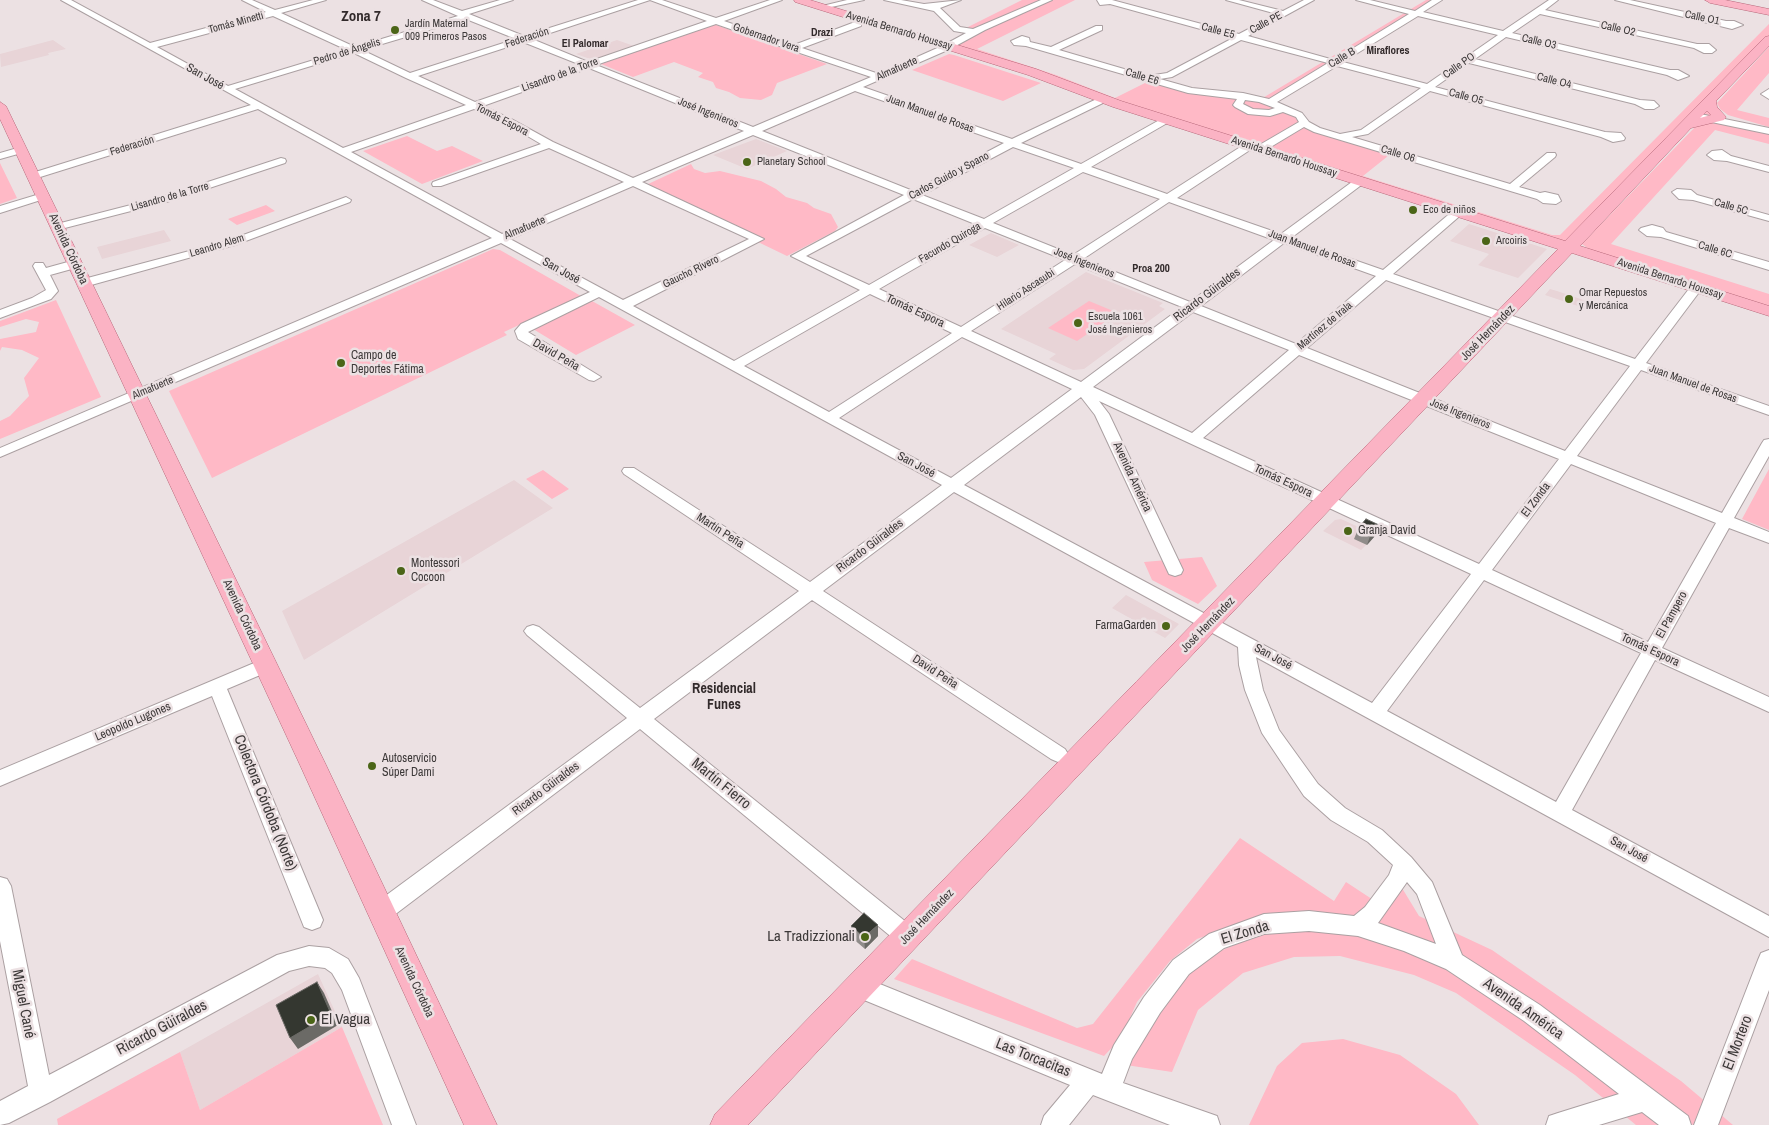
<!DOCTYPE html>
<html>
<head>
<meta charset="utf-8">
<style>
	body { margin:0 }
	canvas { display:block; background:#ece1e3 }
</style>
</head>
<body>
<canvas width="1769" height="1125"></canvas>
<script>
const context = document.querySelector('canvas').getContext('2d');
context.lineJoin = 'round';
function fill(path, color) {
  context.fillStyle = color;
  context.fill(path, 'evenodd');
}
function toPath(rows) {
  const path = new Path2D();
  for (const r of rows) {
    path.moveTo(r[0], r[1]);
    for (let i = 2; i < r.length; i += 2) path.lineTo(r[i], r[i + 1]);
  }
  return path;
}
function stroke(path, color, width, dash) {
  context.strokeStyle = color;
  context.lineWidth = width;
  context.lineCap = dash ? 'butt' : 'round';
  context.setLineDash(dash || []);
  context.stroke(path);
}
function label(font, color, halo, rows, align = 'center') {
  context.font = font + ' "Archivo Narrow",sans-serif';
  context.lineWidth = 5;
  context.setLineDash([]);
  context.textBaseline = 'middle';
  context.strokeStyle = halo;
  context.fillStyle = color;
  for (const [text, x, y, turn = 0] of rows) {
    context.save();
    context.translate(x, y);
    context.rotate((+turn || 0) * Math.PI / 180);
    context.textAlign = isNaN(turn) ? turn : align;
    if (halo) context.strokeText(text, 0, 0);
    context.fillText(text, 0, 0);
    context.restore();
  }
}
const built = toPath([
	[53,40,66,49,48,53,49,55,1,67,0,54],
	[617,40,634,46,593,60,576,54],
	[756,139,787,151,747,169,713,155],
	[1469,224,1547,249,1518,278,1478,265,1489,254,1450,241],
	[164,230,171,241,102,259,97,247],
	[991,233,1019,245,997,257,969,245],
	[1086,272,1163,303,1159,306,1165,309,1084,369,1073,370,1049,359,1056,354,1001,329],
	[1550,289,1557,291,1598,305,1593,311,1545,295],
	[514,480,553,508,304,660,282,611],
	[1341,519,1376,535,1361,550,1323,531,1335,520],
	[1126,595,1179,624,1165,638,1112,608],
	[318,974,342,1027,200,1110,180,1052]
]);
const green = toPath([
	[1022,0,1043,0,974,30,964,29],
	[1048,0,1075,0,977,49,1056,75,1115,98,1151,80,1175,87,1261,99,1426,0,1438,0,1272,101,1299,115,1306,124,1393,152,1363,176,1552,235,1560,235,1769,24,1769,39,1710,100,1720,115,1695,123,1570,247,1032,72,952,43],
	[712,25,716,25,827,64,777,83,772,95,761,100,740,98,729,92,716,88,713,82,698,77,703,73,674,62,633,77,601,64],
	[1769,47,1769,73,1737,110,1769,118,1769,127,1728,115,1720,109,1717,103],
	[949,54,954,55,1041,83,1003,101,912,70],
	[1716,122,1769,133,1769,144,1715,130,1611,244,1769,294,1769,306,1590,250,1582,244,1696,126],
	[407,136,437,151,452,146,483,161,422,184,363,151],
	[0,163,17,198,0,204],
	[691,164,694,169,705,173,720,171,761,181,776,189,786,197,807,203,814,208,831,214,838,227,835,231,787,256,758,242,759,237,646,185],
	[266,205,275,211,237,225,228,219],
	[493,249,500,250,581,296,504,332,507,335,212,478,169,391],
	[56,300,101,397,0,439,0,421,10,416,29,396,24,378,39,358,22,350,2,347,0,351,0,339,36,332,39,322,26,319,0,327,0,321],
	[592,301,635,325,576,355,533,329],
	[1089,301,1118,313,1077,341,1048,328],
	[1769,469,1769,530,1742,519],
	[543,470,569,489,552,499,526,479],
	[1202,557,1217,586,1198,604,1152,580,1144,562],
	[1240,838,1334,901,1346,882,1387,909,1402,888,1419,916,1492,950,1681,1081,1733,1125,1693,1125,1473,964,1420,938,1335,917,1256,918,1197,939,1170,961,1137,1002,1121,1038,1104,1056,894,979,912,959,1077,1028,1093,1024],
	[1316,930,1382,940,1457,970,1668,1125,1636,1125,1575,1075,1456,993,1414,975,1340,956,1294,957,1243,973,1198,1010,1172,1072,1126,1065,1184,975,1218,952,1258,935],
	[342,1027,383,1125,58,1125,57,1119,180,1052,200,1110],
	[1343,1039,1400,1055,1456,1094,1479,1125,1249,1125,1277,1066,1302,1043]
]);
const minor = toPath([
	[61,0,71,0,150,43,266,12,242,0,252,0,275,10,313,0,326,0,281,13,355,47,458,16,422,0,433,0,462,11,500,0,513,0,469,14,524,36,638,0,650,0,532,39,588,62,707,21,650,0,662,0,716,18,770,0,782,0,724,21,794,45,855,22,861,22,861,26,802,48,879,74,944,45,966,33,954,31,934,11,884,0,901,0,924,4,961,0,940,8,960,27,973,29,1041,0,1052,0,985,30,950,49,863,87,1012,139,1101,97,1107,97,1107,101,1021,143,1081,164,1163,118,1169,118,1169,122,1091,167,1167,194,1245,144,1253,144,1253,148,1177,198,1281,234,1356,179,1364,179,1365,181,1364,183,1291,238,1383,270,1454,210,1462,210,1464,212,1462,214,1393,274,1635,359,1692,285,1700,285,1702,288,1700,291,1646,363,1769,406,1769,415,1641,370,1577,456,1722,513,1762,443,1764,440,1769,439,1769,456,1734,518,1769,532,1769,543,1729,528,1662,648,1769,697,1769,712,1655,660,1572,810,1769,916,1769,937,1256,657,1263,690,1279,730,1318,784,1345,808,1382,830,1411,857,1432,882,1462,955,1540,1005,1688,1116,1691,1125,1659,1125,1642,1112,1599,1125,1546,1125,1549,1116,1558,1113,1619,1094,1524,1021,1446,969,1404,951,1358,936,1309,931,1264,934,1224,948,1189,974,1160,1013,1132,1059,1123,1083,1217,1116,1220,1125,1170,1125,1093,1095,1069,1125,1041,1125,1044,1116,1070,1085,852,995,849,987,852,979,860,976,1102,1074,1114,1045,1144,997,1173,960,1209,934,1264,914,1309,911,1354,916,1365,907,1389,875,1393,865,1368,842,1331,820,1304,796,1262,733,1245,690,1239,665,1238,647,954,492,823,591,1065,749,1068,754,1065,759,1058,762,1051,759,812,600,654,719,916,930,919,937,916,944,908,947,900,944,640,729,389,919,381,922,373,919,370,912,373,905,627,718,527,635,524,631,527,627,533,625,539,627,640,708,799,591,624,474,622,471,624,468,634,468,810,582,942,485,599,297,528,332,601,377,594,381,589,380,518,339,515,331,521,324,590,292,501,243,0,457,0,448,492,238,258,109,37,178,29,178,28,176,29,174,251,105,61,0],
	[273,16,347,50,228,86,157,47,273,16],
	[466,19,516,39,410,73,362,50,466,19],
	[716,24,791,50,871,77,753,127,596,65,716,24],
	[523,42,581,65,475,102,418,76,523,42],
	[354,53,406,78,466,105,343,148,235,89,354,53],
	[589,68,744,131,633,178,553,142,513,120,483,106,589,68],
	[855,91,1004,143,913,191,762,131,855,91],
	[474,109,507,124,541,144,433,182,432,184,433,186,441,186,549,148,624,182,502,234,351,152,474,109],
	[753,135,904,195,791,256,860,290,734,361,633,306,764,239,642,182,753,135],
	[1013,147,1074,168,984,219,922,195,1013,147],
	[1083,172,1160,199,1073,255,993,223,1083,172],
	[633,186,749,239,623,300,510,239,633,186],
	[913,199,975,224,869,285,806,256,913,199],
	[1169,202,1274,240,1190,302,1083,259,1169,202],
	[985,228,1065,260,961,327,879,289,985,228],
	[1284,243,1376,276,1296,344,1201,306,1284,243],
	[1075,264,1182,307,1081,382,971,331,1075,264],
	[1386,280,1630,366,1565,451,1307,348,1386,280],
	[870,294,952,333,829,412,744,366,870,294],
	[1193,312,1289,350,1192,433,1093,387,1193,312],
	[962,337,1072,389,951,478,839,418,962,337],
	[1299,355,1559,459,1479,564,1203,438,1299,355],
	[1081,397,1095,415,1169,574,1175,576,1181,574,1183,570,1109,414,1099,401,1471,574,1372,703,964,485,1081,397],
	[1571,464,1716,523,1648,642,1492,570,1571,464],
	[1484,580,1641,653,1556,802,1387,711,1484,580],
	[1407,882,1417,894,1436,944,1378,923,1407,882],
	[847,0,864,0,822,9,818,7,847,0],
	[1097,0,1112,0,1239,34,1277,14,1226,0,1239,0,1283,11,1304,0,1314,0,1248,36,1334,60,1409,14,1356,0,1370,0,1415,11,1432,0,1442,0,1423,12,1503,31,1549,0,1558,0,1545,10,1697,44,1709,44,1716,50,1712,53,1704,53,1694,48,1540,14,1512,33,1670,70,1678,70,1689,76,1678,80,1667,75,1506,37,1475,59,1640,100,1654,101,1659,106,1654,109,1645,109,1635,104,1469,63,1435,87,1605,132,1621,133,1625,138,1624,140,1613,142,1601,137,1430,91,1368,134,1352,137,1510,184,1547,153,1555,153,1556,155,1555,157,1519,187,1540,193,1545,192,1558,195,1561,201,1556,204,1543,203,1537,199,1314,132,1304,127,1264,151,1256,151,1256,147,1299,122,1296,117,1283,112,1270,116,1248,114,1235,107,1233,105,1237,99,1188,93,1026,46,1014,45,1011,41,1022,36,1029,38,1030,42,1051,47,1096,26,1102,26,1102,30,1059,50,1148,76,1167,73,1233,38,1110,4,1100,5,1097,0],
	[1418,16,1498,35,1427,84,1343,62,1418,16],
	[1241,40,1328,63,1269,99,1243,93,1192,88,1160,79,1172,77,1241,40],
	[1337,66,1421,88,1361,130,1340,134,1320,128,1309,122,1302,113,1277,102,1337,66],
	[1245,100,1259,102,1275,108,1269,110,1253,109,1243,104,1245,100],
	[1615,0,1630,0,1726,21,1734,21,1743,25,1732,29,1615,0],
	[1769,89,1769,99,1761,94,1769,89],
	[1700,114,1769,128,1769,134,1697,119,1697,115,1700,114],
	[21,147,25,148,25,152,0,159,0,153,21,147],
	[1722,150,1731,156,1769,166,1769,172,1727,161,1714,160,1707,155,1712,151,1722,150],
	[281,158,285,159,286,161,285,163,170,201,57,230,51,227,53,225,162,197,281,158],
	[1677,189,1691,190,1697,195,1769,215,1769,221,1693,200,1679,199,1672,192,1677,189],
	[43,193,48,196,47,198,0,213,0,206,43,193],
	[346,197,351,200,350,202,235,245,84,287,78,283,80,280,227,241,346,197],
	[1652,225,1663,228,1666,232,1769,262,1769,270,1661,237,1647,236,1639,230,1641,228,1652,225],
	[75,260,79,261,81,264,79,267,50,275,58,291,51,299,0,318,0,310,32,298,46,290,33,266,35,263,43,263,46,268,75,260],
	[266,658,272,660,275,665,272,670,227,689,323,920,320,927,312,930,304,927,212,696,0,786,0,770,266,658],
	[0,877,7,879,11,886,49,1075,277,955,309,946,329,948,348,959,359,978,416,1125,392,1125,342,990,332,973,325,968,309,966,289,971,50,1102,9,1123,0,1125,0,1101,28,1086,0,941,0,877],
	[1769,950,1769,990,1718,1125,1694,1125,1758,960,1761,953,1769,950]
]);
const major = toPath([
	[794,0,810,0,1036,69,1121,101,1565,241,1765,37,1769,36,1769,46,1716,101,1717,107,1726,117,1724,120,1691,128,1580,246,1769,306,1769,316,1572,253,748,1125,710,1125,715,1114,1558,249,1113,107,1028,75,795,2,794,0],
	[1707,111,1711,115,1700,118,1707,111],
	[1705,0,1725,0,1769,9,1769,15,1710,3,1705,0],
	[0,102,6,106,326,765,497,1125,464,1125,300,765,0,119,0,102]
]);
const wall = toPath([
	[1379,525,1374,537,1367,545,1354,539,1359,527],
	[851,926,878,936,865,949,851,937]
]);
const shadedWall = toPath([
	[1379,525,1374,537,1367,545,1371,533],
	[878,925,878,936,865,949,864,937],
	[317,982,324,993,338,1025,298,1049,290,1038]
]);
const building = toPath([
	[1366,519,1379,525,1371,533,1359,527,1366,519],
	[864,913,878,925,864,937,851,926,864,913],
	[317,982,331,1014,290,1038,276,1005,317,982]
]);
const markers = [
	[395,30,5,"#4b6517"],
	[747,162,5,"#4b6517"],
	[1413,210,5,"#4b6517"],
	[1486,241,5,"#4b6517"],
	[1569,299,5,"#4b6517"],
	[1078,323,5,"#4b6517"],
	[341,363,5,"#4b6517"],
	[1348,531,5,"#4b6517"],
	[401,571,5,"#4b6517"],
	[1166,626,5,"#4b6517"],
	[372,766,5,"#4b6517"],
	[865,937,5,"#4b6517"],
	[311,1020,5,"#4b6517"]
];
const farStreetnames = [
	["Calle O1",1702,18,12],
	["Tomás Minetti",236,23,-15],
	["Calle PE",1266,23,-28],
	["Calle O2",1618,29,13],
	["Avenida Bernardo Houssay",899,31,17],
	["Calle E5",1218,31,15],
	["Federación",527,38,-18],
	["Gobernador Vera",766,38,19],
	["Calle O3",1539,42,13],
	["Pedro de Ángelis",347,52,-17],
	["Calle B",1342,58,-31],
	["Calle PO",1459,66,-35],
	["Almafuerte",897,69,-24],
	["Lisandro de la Torre",560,75,-20],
	["Calle E6",1142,77,17],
	["Calle O4",1554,81,14],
	["Calle O5",1466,97,15],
	["José Ingenieros",708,113,22],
	["Juan Manuel de Rosas",930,114,20],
	["Tomás Espora",502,120,27],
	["Federación",132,146,-17],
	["Calle O6",1398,154,17],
	["Avenida Bernardo Houssay",1284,157,18],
	["Carlos Guido y Spano",949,176,-28],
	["Lisandro de la Torre",170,197,-16],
	["Calle 5C",1731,207,16],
	["Almafuerte",525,228,-23],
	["Facundo Quiroga",950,243,-30],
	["Leandro Alem",217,246,-17],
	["Juan Manuel de Rosas",1312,249,20],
	["Calle 6C",1715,250,17],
	["José Ingenieros",1084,263,22],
	["Gaucho Rivero",691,272,-26],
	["Avenida Bernardo Houssay",1670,279,18],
	["Hilario Ascasubi",1026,290,-33],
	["Martínez de Irala",1325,326,-40],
	["Juan Manuel de Rosas",1693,384,20],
	["Almafuerte",153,388,-23],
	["José Ingenieros",1460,414,22]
];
const farPoinames = [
	["Jardín Maternal",405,24],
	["009 Primeros Pasos",405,37],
	["Planetary School",757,162],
	["Eco de niños",1423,210],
	["Arcoiris",1496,241],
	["Omar Repuestos",1579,293],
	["y Mercánica",1579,306],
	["Escuela 1061",1088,317],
	["José Ingenieros",1088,330]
];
const farNeighbourhoodnames = [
	["Drazi",822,33],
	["El Palomar",585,44],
	["Miraflores",1388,51],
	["Proa 200",1151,269]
];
const streetNames = [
	["San José",205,77,29],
	["Avenida Córdoba",68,249,65],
	["San José",561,271,29],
	["Ricardo Güiraldes",1207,295,-37],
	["Tomás Espora",915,311,25],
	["José Hernández",1488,333,-46],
	["David Peña",556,355,30],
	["San José",916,465,28],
	["Avenida América",1132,477,65],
	["Tomás Espora",1283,481,25],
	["El Zonda",1536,500,-53],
	["Martín Peña",720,531,33],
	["Ricardo Güiraldes",870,546,-37],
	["Avenida Córdoba",242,615,65],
	["El Pampero",1672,615,-61],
	["José Hernández",1208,625,-46],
	["Tomás Espora",1650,650,25],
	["San José",1273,657,28],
	["David Peña",935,672,33],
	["Leopoldo Lugones",133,722,-23],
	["Ricardo Güiraldes",546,789,-37],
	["San José",1629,850,29],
	["José Hernández",927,917,-46],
	["Avenida Córdoba",414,982,65]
];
const poiNames = [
	["Campo de",351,356],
	["Deportes Fátima",351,370],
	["Granja David",1358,531],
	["Montessori",411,564],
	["Cocoon",411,578],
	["FarmaGarden",1156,626,"right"],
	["Autoservicio",382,759],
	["Súper Dami",382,773]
];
const neighbourhoodNames = [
	["Residencial",724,689],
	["Funes",724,705]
];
const farDistrictnames = [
	["Zona 7",361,17]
];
const nearStreetnames = [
	["Martín Fierro",721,784,39],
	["Colectora Córdoba (Norte)",265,803,68],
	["El Zonda",1245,933,-17],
	["Miguel Cané",23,1004,79],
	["Avenida América",1523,1009,35],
	["Ricardo Güiraldes",162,1028,-28],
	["El Mortero",1738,1043,-69],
	["Las Torcacitas",1033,1058,22]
];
const nearPoinames = [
	["La Tradizzionali",855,937],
	["El Vagua",321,1020,"left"]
];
fill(built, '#e8d4d7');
fill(green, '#ffb9c6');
stroke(minor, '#aba0a2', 2);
stroke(major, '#b7687a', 1);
fill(minor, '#fff');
fill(major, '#fbb3c4');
fill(wall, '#908c8a');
fill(shadedWall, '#6b6a66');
fill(building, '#343730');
stroke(building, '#6b6a66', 1);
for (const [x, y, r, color] of markers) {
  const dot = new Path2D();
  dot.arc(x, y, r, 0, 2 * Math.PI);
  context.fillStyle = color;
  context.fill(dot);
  stroke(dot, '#ece1e3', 2);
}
label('11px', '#3d3939', '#ece1e3', farStreetnames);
label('11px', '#3d3939', '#ece1e3', farPoinames, 'left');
label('bold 11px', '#322a2b', '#ece1e3', farNeighbourhoodnames);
label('12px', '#3d3939', '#ece1e3', streetNames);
label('12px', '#3d3939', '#ece1e3', poiNames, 'left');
label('bold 14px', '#322a2b', '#ece1e3', neighbourhoodNames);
label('bold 15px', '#322a2b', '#ece1e3', farDistrictnames);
label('15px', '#3d3939', '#ece1e3', nearStreetnames);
label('15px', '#3d3939', '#ece1e3', nearPoinames, 'right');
</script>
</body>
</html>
